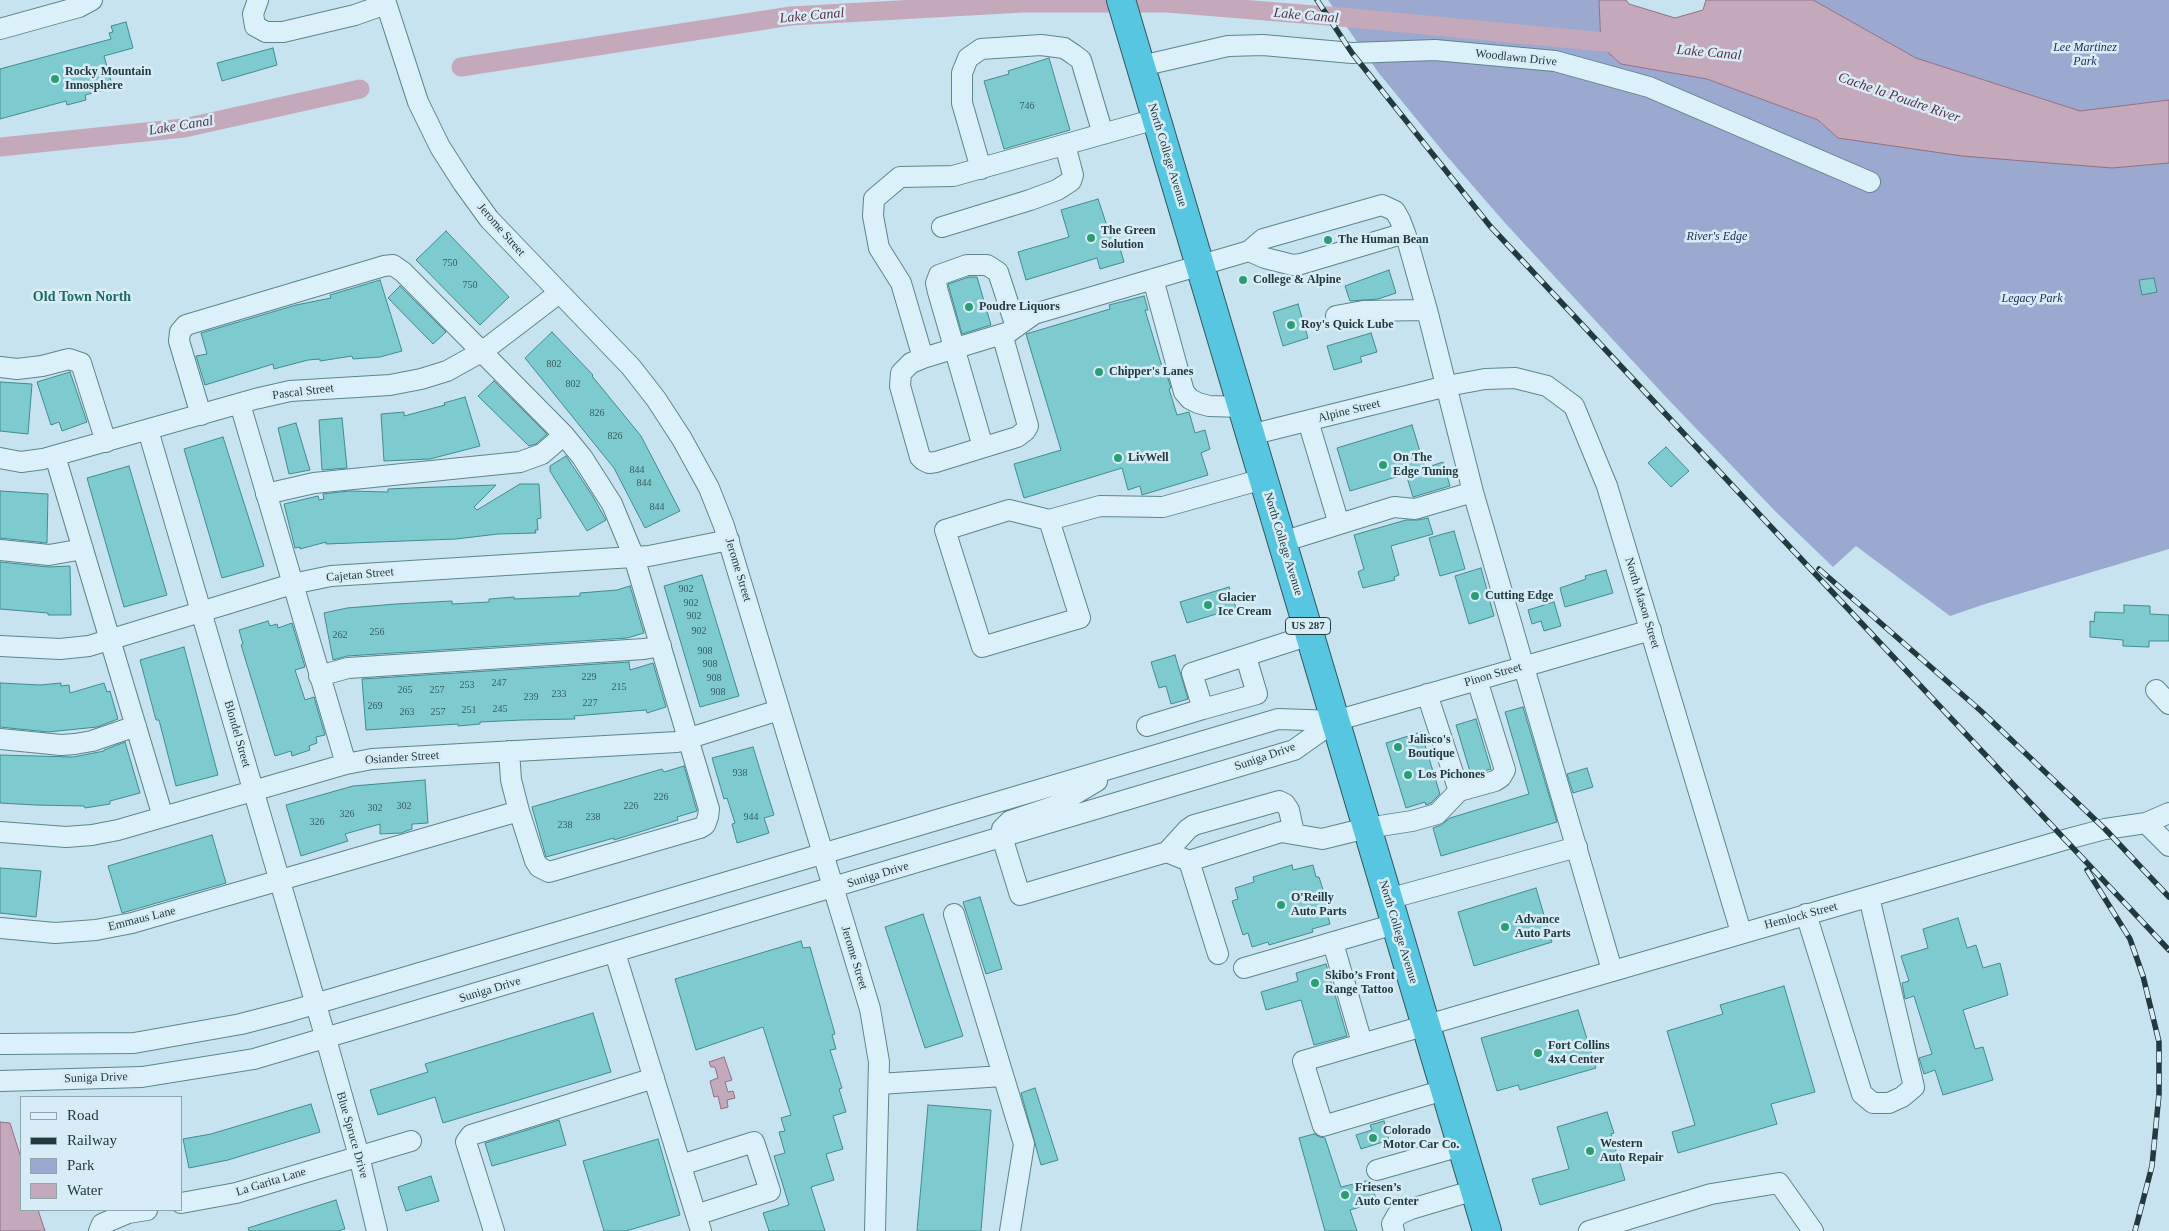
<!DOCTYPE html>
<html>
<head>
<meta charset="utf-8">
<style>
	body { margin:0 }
	#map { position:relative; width:2169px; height:1231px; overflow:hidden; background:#c8e3f0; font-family:Georgia,serif }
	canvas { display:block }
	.legend { position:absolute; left:20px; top:1096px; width:162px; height:115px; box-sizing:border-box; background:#d8ecf7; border:1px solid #8ea5ad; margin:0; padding:6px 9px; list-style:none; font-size:15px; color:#203a3d }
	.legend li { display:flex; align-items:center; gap:10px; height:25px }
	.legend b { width:25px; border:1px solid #8ea5ad }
</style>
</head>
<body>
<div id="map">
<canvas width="2169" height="1231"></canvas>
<ul class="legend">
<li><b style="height:6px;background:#dcf0fa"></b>Road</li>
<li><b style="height:6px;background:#203a3d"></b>Railway</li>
<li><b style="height:14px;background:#9ba8cf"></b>Park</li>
<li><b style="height:14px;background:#c4a9bb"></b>Water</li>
</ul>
</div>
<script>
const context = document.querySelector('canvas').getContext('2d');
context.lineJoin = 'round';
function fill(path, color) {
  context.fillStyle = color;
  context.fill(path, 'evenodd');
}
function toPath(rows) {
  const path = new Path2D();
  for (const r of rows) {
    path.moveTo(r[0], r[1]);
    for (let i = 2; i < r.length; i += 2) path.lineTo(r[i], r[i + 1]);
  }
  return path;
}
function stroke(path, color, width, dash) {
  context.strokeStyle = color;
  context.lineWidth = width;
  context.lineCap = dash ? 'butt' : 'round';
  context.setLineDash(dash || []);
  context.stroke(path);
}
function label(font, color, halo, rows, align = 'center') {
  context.font = font + ' Georgia,serif';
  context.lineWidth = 5;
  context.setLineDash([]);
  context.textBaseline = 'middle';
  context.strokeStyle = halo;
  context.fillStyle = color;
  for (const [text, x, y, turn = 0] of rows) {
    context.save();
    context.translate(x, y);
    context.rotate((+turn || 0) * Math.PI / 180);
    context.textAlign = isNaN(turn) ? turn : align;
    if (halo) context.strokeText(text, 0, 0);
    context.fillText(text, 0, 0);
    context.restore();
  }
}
const green = toPath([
	[1328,0,1599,0,1601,46,1621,64,1707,79,1818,120,1838,138,2112,168,2169,163,2169,549,1982,605,1950,616,1856,546,1833,567,1776,512,1665,396,1506,224,1445,154,1378,72],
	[1813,0,2169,0,2169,100,2080,111,1916,58]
]);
const water = toPath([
	[1599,0,1626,0,1629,4,1675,18,1703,10,1706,0,1813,0,1916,58,2080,111,2169,100,2169,163,2112,168,1962,156,1838,138,1818,120,1707,79,1621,64,1601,46,1599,0],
	[724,1057,732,1080,725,1082,728,1092,733,1091,735,1098,727,1100,728,1107,721,1109,718,1096,714,1097,710,1081,718,1078,715,1067,711,1067,709,1062,724,1057],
	[0,1122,10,1123,21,1158,21,1210,38,1210,45,1231,0,1231,0,1122]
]);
const canal = toPath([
	[461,67,791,16,1023,3,1167,3,1352,18,1626,44],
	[0,147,184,128,360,89]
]);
const building = toPath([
	[126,22,133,48,104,56,113,88,85,95,86,100,67,105,66,101,0,119,0,69,111,39,109,33,113,32,111,26,126,22],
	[273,48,277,65,222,81,217,63,273,48],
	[1049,58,1070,130,1004,149,984,81,1009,74,1008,71,1049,58],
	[1098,199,1107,226,1113,224,1124,262,1100,269,1097,258,1026,280,1018,252,1069,237,1061,210,1098,199],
	[446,231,509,297,480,325,416,260,446,231],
	[1389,270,1396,293,1378,299,1350,301,1345,286,1389,270],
	[969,277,977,277,991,325,962,334,948,284,969,277],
	[2154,278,2157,292,2142,295,2139,280,2154,278],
	[380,280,402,351,380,357,353,359,352,356,320,361,320,359,308,360,274,369,273,364,205,385,196,356,207,354,201,333,296,305,331,298,330,295,380,280],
	[400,286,446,332,433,344,388,298,400,286],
	[1144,296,1148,310,1145,310,1164,373,1166,372,1171,388,1169,389,1177,415,1189,412,1195,433,1205,430,1210,449,1201,453,1208,475,1142,495,1140,486,1128,490,1122,468,1024,498,1014,464,1061,450,1026,334,1110,309,1109,305,1144,296],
	[1298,304,1308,338,1283,346,1273,312,1298,304],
	[552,332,593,375,592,376,641,436,680,511,645,528,614,468,525,358,552,332],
	[1371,333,1377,352,1360,357,1362,362,1334,370,1327,346,1371,333],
	[70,372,87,422,62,431,59,422,51,425,37,382,70,372],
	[494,381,547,434,536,444,529,446,478,396,494,381],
	[0,382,32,384,28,434,0,431,0,382],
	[465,397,480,446,430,459,384,461,381,414,404,412,404,416,445,405,444,403,465,397],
	[342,418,347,468,322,470,319,420,342,418],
	[296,423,310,470,289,474,278,428,296,423],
	[1412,425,1425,468,1443,462,1450,486,1413,497,1406,474,1350,491,1337,448,1412,425],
	[223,437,264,566,222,578,184,449,223,437],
	[1666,447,1689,471,1671,487,1648,463,1666,447],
	[566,456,592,495,606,520,587,531,550,471,550,466,566,456],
	[129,466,167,595,124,607,87,478,129,466],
	[520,484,539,484,541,518,537,519,538,530,535,530,536,533,498,534,456,539,326,544,326,542,300,549,300,547,295,548,284,504,318,496,319,500,324,499,323,494,349,491,388,492,388,489,410,488,496,485,474,507,477,510,520,484],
	[0,491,48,494,47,543,0,538,0,491],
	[1428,518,1433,534,1391,546,1399,575,1394,577,1395,580,1363,588,1358,572,1364,569,1354,535,1406,520,1418,520,1428,518],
	[1454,531,1465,569,1440,576,1429,538,1454,531],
	[0,562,48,567,70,566,71,615,48,615,48,613,0,609,0,562],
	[1481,568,1494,616,1469,624,1455,576,1481,568],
	[1606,570,1613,593,1565,607,1560,588,1586,579,1585,576,1606,570],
	[702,575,739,696,700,707,664,586,702,575],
	[630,586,644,633,627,638,347,656,333,660,324,613,347,608,396,604,452,601,452,604,489,602,489,599,514,597,514,599,580,596,580,593,617,590,630,586],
	[1229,587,1236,608,1187,623,1180,602,1229,587],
	[1554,602,1561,626,1544,631,1541,621,1532,624,1528,610,1554,602],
	[2124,605,2150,606,2150,614,2169,615,2169,641,2149,641,2149,647,2123,646,2123,640,2090,637,2090,621,2094,622,2095,612,2124,613,2124,605],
	[268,621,270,626,277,624,278,628,292,623,305,667,295,670,305,700,314,697,325,735,316,737,317,743,309,746,310,750,292,756,291,751,275,756,241,645,243,644,239,630,268,621],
	[184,647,218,775,176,786,159,720,156,720,140,660,184,647],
	[1175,655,1188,699,1171,704,1166,686,1159,688,1151,662,1175,655],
	[629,662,630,670,653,663,666,707,647,713,646,710,574,716,575,719,522,720,480,722,480,724,458,726,458,724,366,730,362,679,629,662],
	[0,683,40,685,61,683,61,686,69,685,70,693,104,683,107,692,110,691,118,719,97,727,48,732,0,727,0,683],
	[1523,707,1557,822,1441,856,1433,828,1441,825,1450,818,1529,794,1505,712,1523,707],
	[1476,719,1491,769,1471,775,1456,725,1476,719],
	[1421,732,1440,794,1431,803,1426,805,1425,802,1406,808,1386,743,1421,732],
	[125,742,140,793,110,801,110,804,85,808,84,806,35,805,0,803,0,755,73,757,104,751,104,750,125,742],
	[753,747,774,815,764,818,769,833,737,843,732,824,735,823,727,798,724,799,712,758,753,747],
	[684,766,697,811,677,817,678,820,614,840,614,838,546,857,532,807,662,769,664,772,684,766],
	[1587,768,1593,787,1573,793,1567,774,1587,768],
	[425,780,428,823,412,824,412,829,401,833,380,834,380,824,345,834,348,841,301,856,286,805,353,786,425,780],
	[212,835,226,883,122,913,108,866,212,835],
	[1292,865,1293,870,1313,865,1316,877,1319,877,1329,909,1326,910,1330,924,1312,929,1313,932,1269,945,1268,942,1252,947,1248,933,1243,935,1232,901,1238,899,1235,888,1254,882,1253,877,1292,865],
	[0,868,41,871,36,917,0,913,0,868],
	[1536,888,1552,942,1474,966,1458,912,1536,888],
	[980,897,1002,969,986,974,963,902,980,897],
	[923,914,963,1036,925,1048,885,927,923,914],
	[1958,918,1967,948,1976,945,1983,968,2000,963,2008,995,1963,1010,1975,1049,1983,1047,1993,1080,1943,1095,1935,1070,1924,1074,1919,1058,1932,1054,1914,996,1905,999,1902,983,1909,981,1901,956,1928,948,1923,929,1958,918],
	[801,941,803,948,810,947,835,1034,832,1035,836,1049,830,1050,842,1088,839,1089,846,1112,833,1116,843,1149,826,1154,834,1180,811,1187,825,1231,769,1231,763,1213,789,1205,774,1156,785,1153,779,1132,785,1131,781,1118,791,1115,763,1027,696,1050,675,979,801,941],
	[1326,964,1347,1036,1314,1045,1301,1000,1266,1010,1261,992,1298,981,1296,973,1326,964],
	[1784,986,1815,1092,1771,1104,1777,1124,1678,1153,1672,1132,1695,1125,1667,1031,1723,1014,1720,1005,1784,986],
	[1578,1010,1596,1068,1520,1090,1518,1085,1497,1091,1481,1038,1578,1010],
	[593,1013,611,1072,443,1123,435,1097,378,1115,370,1090,428,1072,425,1064,593,1013],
	[1035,1088,1058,1160,1041,1165,1021,1093,1035,1088],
	[311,1104,320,1132,228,1160,189,1168,183,1139,211,1134,311,1104],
	[928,1105,991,1110,981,1231,917,1231,928,1105],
	[1607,1112,1614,1133,1611,1134,1625,1180,1540,1205,1532,1179,1569,1169,1557,1127,1607,1112],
	[559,1120,566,1145,492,1166,485,1143,559,1120],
	[1384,1121,1389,1140,1361,1149,1356,1135,1372,1130,1370,1125,1384,1121],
	[1314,1134,1320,1137,1325,1138,1341,1187,1370,1180,1377,1202,1350,1210,1357,1231,1325,1231,1299,1138,1314,1134],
	[658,1139,680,1215,626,1231,604,1231,583,1161,658,1139],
	[431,1176,439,1201,406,1211,398,1187,431,1176],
	[336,1200,345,1229,338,1231,249,1231,248,1228,336,1200]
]);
const minor = toPath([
	[258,0,253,14,255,26,266,32,283,32,355,15,386,4],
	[385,0,418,102,440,147,463,183,489,219,631,367,656,399,682,439,709,488,724,526,870,1009,879,1062,875,1231],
	[0,29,79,7,92,0],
	[1141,66,1228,46,1263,45,1352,53,1435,50,1555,61,1649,87,1870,182],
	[981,169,962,103,962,73,968,58,981,49,1041,45,1064,48,1073,54,1081,60,1103,134],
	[942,227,1030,200,1057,190,1071,181,1073,175,1065,145],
	[1405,233,1301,264,1293,265,1265,258,1249,251,1263,239,1382,205,1395,211,1400,220,1405,233,1407,239,1427,310,1473,492,1612,970],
	[1153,279,1184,392,1190,399,1198,403,1209,406,1242,407],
	[1336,316,1363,311,1427,310],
	[1002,334,1028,426,1025,431,1017,437,936,462,929,463,923,460,920,457,900,386,901,373,911,363,923,358,1009,332,1034,314,1249,251],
	[923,358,901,283,879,248,873,216,874,199,900,177,953,176,1156,119],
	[0,367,17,369,42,366,69,359,81,363,106,442],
	[240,404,346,764],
	[1308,421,1339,524],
	[148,430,326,1039,359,1156,377,1231],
	[1250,435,1447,386,1485,379,1515,378,1547,386,1574,406,1607,486,1741,932],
	[983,447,938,292,936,283,939,275,967,265,987,265,998,272,1016,327],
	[55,456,163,817],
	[0,458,21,462,43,459,255,399,290,391,390,385,421,379,447,371,483,351,559,293],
	[266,494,314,483,520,462,542,454,564,435],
	[1049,520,1080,618,982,647,945,530,1009,510,1049,520,1100,506,1163,507,1263,479],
	[1282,542,1394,507,1415,509,1473,492],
	[0,550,49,555,83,549],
	[0,646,60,649,89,646,292,584,331,576,649,556,729,540],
	[1246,657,1257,694,1203,709,1192,673,1310,635],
	[319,676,348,668,644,649,661,646],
	[2156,690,2169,704],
	[1427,694,1459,791],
	[1147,726,1203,709],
	[0,739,61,745,75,744,92,741,136,726],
	[509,751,511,780,519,811],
	[1097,781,1055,806,1010,821,1002,829,1002,837,1020,895,1167,852,1189,861,1281,832,1322,839,1367,828,1412,821,1437,814,1459,791,1495,781,1501,777,1505,770,1477,680],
	[2146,823,2169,846],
	[0,832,66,837,92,835,118,830,346,764,372,759,677,742,779,710],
	[1167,852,1188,829,1194,825,1279,801,1285,804,1289,810,1294,833],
	[1189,861,1218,954],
	[1388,899,1577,847],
	[954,914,1024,1144,1010,1231],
	[1806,914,1862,1094,1873,1103,1889,1103,1902,1097,1914,1087,1869,897],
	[0,928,55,933,96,930,132,923,519,811,535,861,539,867,549,872,700,828,705,825,708,817,709,809,634,557,612,504,582,457,564,435,403,272,393,265,384,266,186,325,180,332,179,341,201,415],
	[1333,943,1362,1043],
	[615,953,701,1231],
	[1244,968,1395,924],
	[0,1044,134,1043,241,1024,291,1011,1278,719,1335,721,1651,630],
	[0,1081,142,1077,254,1059,1294,750,1335,721],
	[879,1084,1003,1076],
	[1444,1090,1323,1126,1303,1061,2064,840,2105,829,2146,823,2169,813],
	[681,1165,754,1142,770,1191,696,1215],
	[1377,1170,1461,1146],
	[181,1203,236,1193,411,1141],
	[99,1231,102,1224,128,1213,147,1210],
	[494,1231,466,1142,471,1135,654,1078],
	[1394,1231,1392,1224,1397,1215,1411,1209,1475,1190],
	[1589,1231,1711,1194,1779,1183,1813,1231]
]);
const highway = toPath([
	[1121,0,1487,1231]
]);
const rail = toPath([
	[1317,0,1352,53,1490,226,1772,528,2169,950],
	[1819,569,1981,711,2105,829,2169,897],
	[2087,870,2130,939,2143,976,2159,1042,2159,1094,2152,1166,2135,1231]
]);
const markers = [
	[55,79,5,"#2a9e72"],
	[1091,238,5,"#2a9e72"],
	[1328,240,5,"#2a9e72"],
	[1243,280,5,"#2a9e72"],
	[969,307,5,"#2a9e72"],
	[1291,325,5,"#2a9e72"],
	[1099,372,5,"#2a9e72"],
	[1118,458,5,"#2a9e72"],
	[1383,465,5,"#2a9e72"],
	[1475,596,5,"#2a9e72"],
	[1208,605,5,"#2a9e72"],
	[1398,747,5,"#2a9e72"],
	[1408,775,5,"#2a9e72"],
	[1281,905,5,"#2a9e72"],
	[1505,927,5,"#2a9e72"],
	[1315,983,5,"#2a9e72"],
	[1538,1053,5,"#2a9e72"],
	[1373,1138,5,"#2a9e72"],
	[1590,1151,5,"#2a9e72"],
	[1345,1195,5,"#2a9e72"]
];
const numberNames = [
	["746",1027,106],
	["750",450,263],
	["750",470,285],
	["802",554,364],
	["802",573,384],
	["826",597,413],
	["826",615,436],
	["844",637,470],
	["844",644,483],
	["844",657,507],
	["902",686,589],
	["902",691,603],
	["902",694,616],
	["902",699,631],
	["256",377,632],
	["262",340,635],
	["908",705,651],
	["908",710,664],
	["229",589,677],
	["908",714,678],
	["247",499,683],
	["253",467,685],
	["215",619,687],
	["265",405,690],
	["257",437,690],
	["908",718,692],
	["233",559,694],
	["239",531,697],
	["227",590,703],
	["269",375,706],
	["245",500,709],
	["251",469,710],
	["263",407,712],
	["257",438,712],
	["938",740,773],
	["226",661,797],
	["302",404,806],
	["226",631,806],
	["302",375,808],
	["326",347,814],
	["238",593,817],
	["944",751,817],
	["326",317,822],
	["238",565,825]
];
const shields = [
	[1308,626,45]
];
const shieldNames = [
	["US 287",1308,626]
];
const parkNames = [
	["Lee Martinez",2085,48],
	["Park",2085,62],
	["River's Edge",1717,237],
	["Legacy Park",2032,299]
];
const streetNames = [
	["Woodlawn Drive",1516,58,6],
	["North College Avenue",1167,155,73],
	["Jerome Street",501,230,49],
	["Pascal Street",303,392,-7],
	["Alpine Street",1349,411,-14],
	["North College Avenue",1283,544,73],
	["Jerome Street",738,570,73],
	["Cajetan Street",360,575,-5],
	["North Mason Street",1642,603,73],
	["Pinon Street",1493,675,-16],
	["Blondel Street",237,734,74],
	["Suniga Drive",1265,757,-19],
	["Osiander Street",402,758,-4],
	["Suniga Drive",878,875,-17],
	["Hemlock Street",1801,916,-15],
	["Emmaus Lane",142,919,-14],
	["North College Avenue",1398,932,73],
	["Jerome Street",854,958,73],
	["Suniga Drive",490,990,-17],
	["Suniga Drive",96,1078,-2],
	["Blue Spruce Drive",352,1135,74],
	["La Garita Lane",271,1182,-17]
];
const poiNames = [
	["Rocky Mountain",65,72],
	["Innosphere",65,86],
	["The Green",1101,231],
	["Solution",1101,245],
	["The Human Bean",1338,240],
	["College & Alpine",1253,280],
	["Poudre Liquors",979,307],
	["Roy's Quick Lube",1301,325],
	["Chipper's Lanes",1109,372],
	["LivWell",1128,458],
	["On The",1393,458],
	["Edge Tuning",1393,472],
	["Cutting Edge",1485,596],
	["Glacier",1218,598],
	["Ice Cream",1218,612],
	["Jalisco's",1408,740],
	["Boutique",1408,754],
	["Los Pichones",1418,775],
	["O'Reilly",1291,898],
	["Auto Parts",1291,912],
	["Advance",1515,920],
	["Auto Parts",1515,934],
	["Skibo’s Front",1325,976],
	["Range Tattoo",1325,990],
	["Fort Collins",1548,1046],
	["4x4 Center",1548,1060],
	["Colorado",1383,1131],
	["Motor Car Co.",1383,1145],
	["Western",1600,1144],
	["Auto Repair",1600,1158],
	["Friesen’s",1355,1188],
	["Auto Center",1355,1202]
];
const waterNames = [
	["Lake Canal",812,16,-5],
	["Lake Canal",1306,16,5],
	["Lake Canal",1709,53,5],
	["Cache la Poudre River",1899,98,19],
	["Lake Canal",181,126,-9]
];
const neighbourhoodNames = [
	["Old Town North",82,297]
];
fill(green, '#9ba8cf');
fill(water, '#c4a9bb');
stroke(water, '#936f85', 1);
stroke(canal, '#c4a9bb', 19);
fill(building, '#7dcbcf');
stroke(building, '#418b8d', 1);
stroke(minor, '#5c858d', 22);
stroke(highway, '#30575b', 30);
stroke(minor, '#dcf0fa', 20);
stroke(highway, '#57c6e0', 28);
stroke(rail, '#203a3d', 5.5);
stroke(rail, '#d8ecf7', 4, [11]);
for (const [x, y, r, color] of markers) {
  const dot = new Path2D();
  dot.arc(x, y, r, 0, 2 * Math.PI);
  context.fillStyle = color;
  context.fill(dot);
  stroke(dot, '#d8ecf7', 2);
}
label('10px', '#375e62', null, numberNames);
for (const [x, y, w] of shields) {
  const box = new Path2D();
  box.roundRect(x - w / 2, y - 8.5, w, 17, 4);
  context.fillStyle = '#d8ecf7';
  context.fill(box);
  stroke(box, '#203a3d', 1);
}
label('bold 11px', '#203a3d', null, shieldNames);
label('italic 12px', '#262c5a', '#d8ecf7', parkNames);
label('12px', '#203a3d', '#d8ecf7', streetNames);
label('bold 12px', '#203a3d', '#d8ecf7', poiNames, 'left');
label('italic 14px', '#5d2f43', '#d8ecf7', waterNames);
label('bold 14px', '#1e6b5e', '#d8ecf7', neighbourhoodNames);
</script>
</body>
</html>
